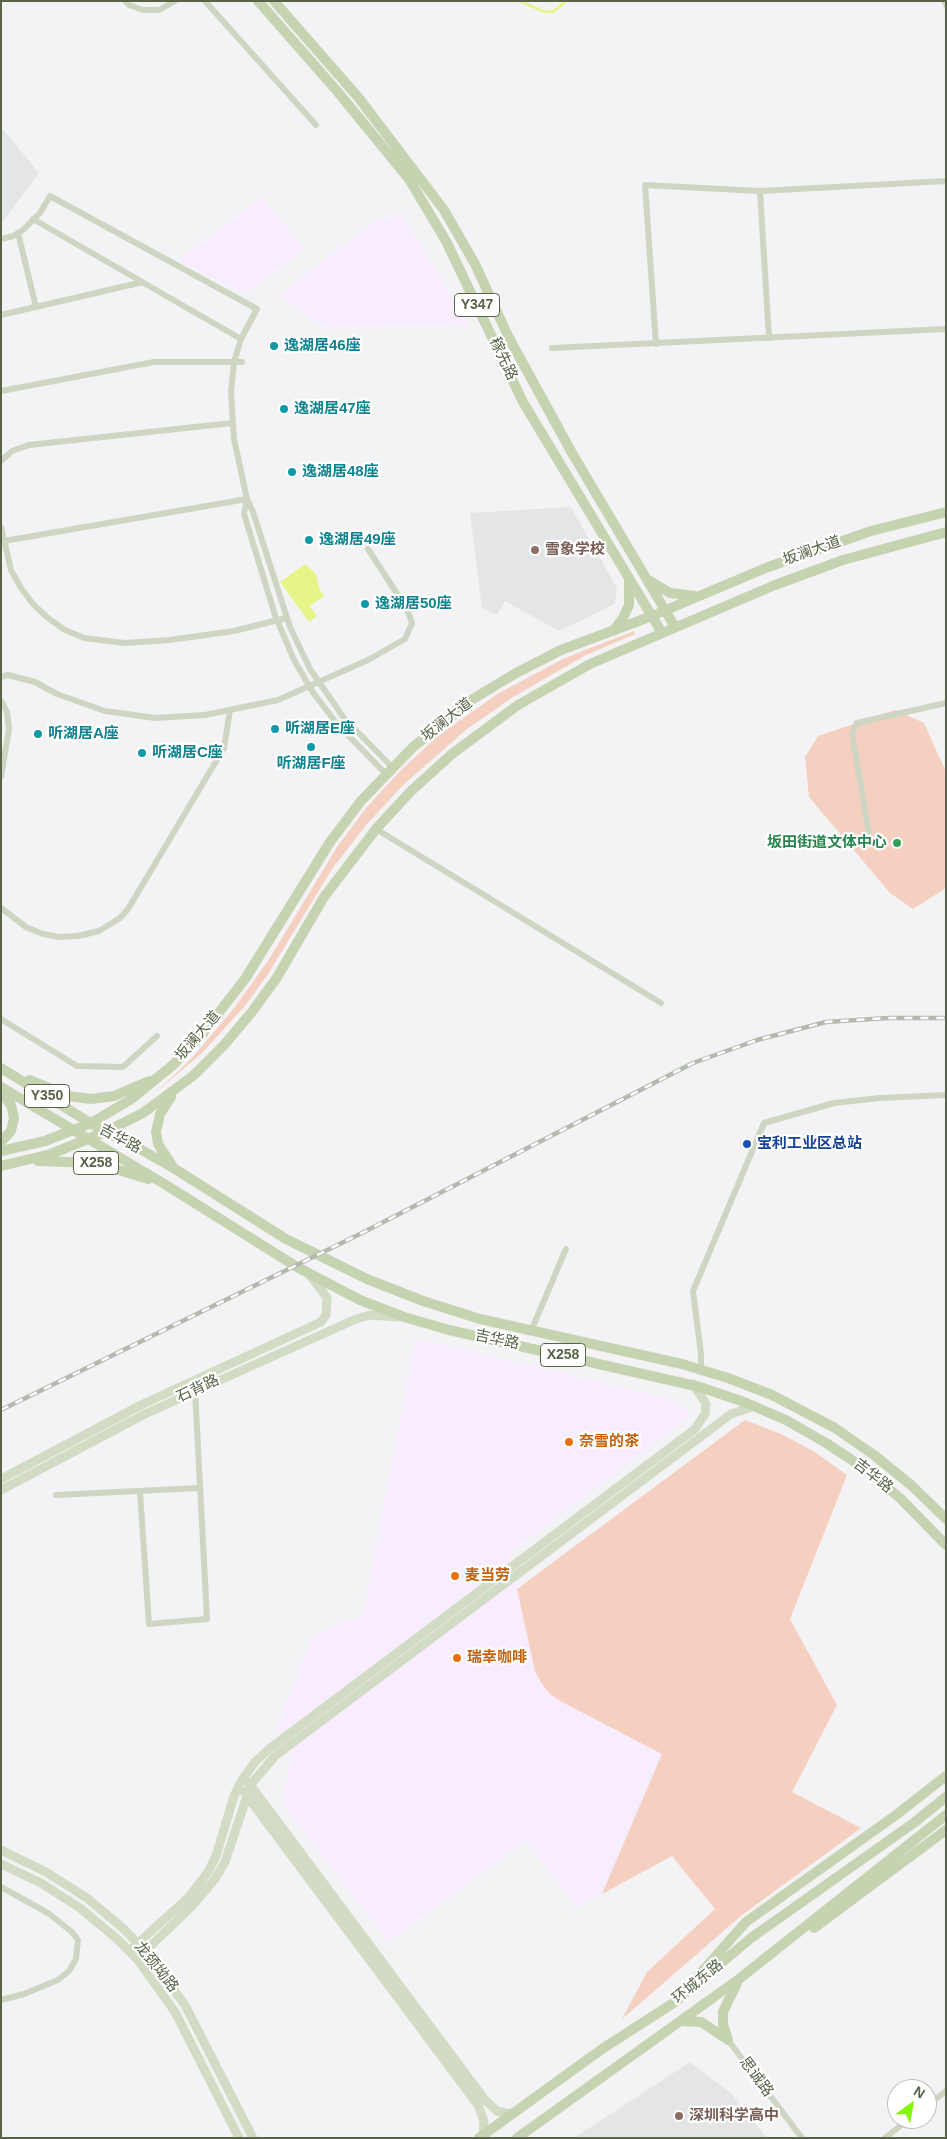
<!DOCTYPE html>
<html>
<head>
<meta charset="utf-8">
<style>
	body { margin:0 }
	#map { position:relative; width:947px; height:2139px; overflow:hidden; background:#f3f3f5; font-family:Arial,sans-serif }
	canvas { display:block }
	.frame { position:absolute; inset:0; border:2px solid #586348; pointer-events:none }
	.north { position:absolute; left:887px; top:2079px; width:50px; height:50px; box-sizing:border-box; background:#fff; border:1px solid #bcc1b6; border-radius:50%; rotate:32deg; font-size:14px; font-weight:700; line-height:20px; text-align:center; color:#586348 }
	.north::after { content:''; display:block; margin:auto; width:18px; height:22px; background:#84f809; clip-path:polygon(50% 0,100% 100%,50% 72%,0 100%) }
</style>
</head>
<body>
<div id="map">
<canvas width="947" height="2139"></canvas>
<div class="frame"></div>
<div class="north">N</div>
</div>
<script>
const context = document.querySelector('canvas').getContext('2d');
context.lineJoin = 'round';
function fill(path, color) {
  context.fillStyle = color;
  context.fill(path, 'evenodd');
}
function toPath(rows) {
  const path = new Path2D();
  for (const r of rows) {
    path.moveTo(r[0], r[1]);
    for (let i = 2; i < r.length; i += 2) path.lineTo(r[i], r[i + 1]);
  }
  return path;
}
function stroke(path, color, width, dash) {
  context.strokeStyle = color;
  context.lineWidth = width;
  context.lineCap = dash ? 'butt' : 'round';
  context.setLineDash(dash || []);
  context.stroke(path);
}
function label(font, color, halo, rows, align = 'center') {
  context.font = font + ' Arial,"Noto Sans SC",sans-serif';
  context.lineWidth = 4.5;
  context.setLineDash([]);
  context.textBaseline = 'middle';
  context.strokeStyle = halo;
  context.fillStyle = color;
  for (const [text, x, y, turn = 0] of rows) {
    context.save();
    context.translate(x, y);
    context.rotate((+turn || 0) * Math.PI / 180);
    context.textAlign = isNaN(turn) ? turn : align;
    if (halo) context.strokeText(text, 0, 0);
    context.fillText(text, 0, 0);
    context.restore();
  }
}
const commercial = toPath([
	[262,198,305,249,244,295,179,260],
	[402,215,470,326,323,327,279,295,379,219],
	[416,1338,673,1400,692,1415,510,1553,535,1671,564,1703,662,1754,602,1894,577,1908,526,1840,389,1942,283,1805,292,1748,277,1727,314,1634,363,1616]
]);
const education = toPath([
	[1,127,39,173,1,224],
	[571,507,617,588,615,604,559,631,505,601,497,615,482,608,470,513],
	[690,2062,732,2094,767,2138,574,2138]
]);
const green = toPath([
	[634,631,635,634,586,655,513,697,467,729,404,784,366,825,332,869,268,974,244,1007,202,1053,155,1093,192,1058,235,1007,268,961,337,847,367,807,401,770,438,736,499,693,565,658],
	[895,710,924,723,946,772,946,888,913,909,890,893,809,797,805,757,818,736],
	[745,1420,781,1434,815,1452,847,1475,790,1619,837,1705,792,1792,861,1828,742,1915,622,2019,647,1972,715,1909,672,1856,602,1894,662,1754,564,1703,551,1695,542,1684,535,1671,517,1589]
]);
const water = toPath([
	[305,564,316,574,319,588,324,596,310,606,317,616,309,622,280,582]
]);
const stream = toPath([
	[520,1,542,11,553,12,566,1]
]);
const street = toPath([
	[125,1,129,5,143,10,159,10,175,1],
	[205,1,316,125],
	[944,1,946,5],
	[760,191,769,338],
	[33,219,241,339],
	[18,233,36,307],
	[1,239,13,236,23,230,40,213,50,196,257,309,241,339,234,362,231,392,234,439,247,499,253,512,290,627,310,669,344,718,392,767],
	[1,315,143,282],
	[656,344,645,185,760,191,946,181],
	[552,348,946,329],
	[1,391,154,362,242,362],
	[1,461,12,451,29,445,232,423],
	[247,499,244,514,275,615,294,660,312,691,337,724,386,774],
	[1,527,11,570,21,588,33,604,48,618,65,630,84,638,125,643,169,640,234,631,286,618],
	[4,541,247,499],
	[1,677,8,675,35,682,57,694,105,711,155,718,205,715,278,700,368,660,405,639,412,623,407,609,368,549],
	[1,701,7,712,9,729,1,777],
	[376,829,661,1003],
	[869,834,852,733,857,723,946,703],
	[1,908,26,927,43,934,60,937,78,936,99,931,120,918,128,909,224,748,230,710],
	[1,1019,77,1066,123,1067,157,1036],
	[531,1331,566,1249],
	[701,1369,701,1354,693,1291,764,1123,834,1103,880,1098,946,1095],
	[140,1492,149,1624,207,1619,195,1390],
	[56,1495,199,1488],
	[1,1887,48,1913,72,1932,78,1940,76,1959,69,1971,58,1980,24,1994,1,2000],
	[728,2040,802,2138],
	[927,2106,946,2091],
	[885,2138,909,2119]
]);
const secondary = toPath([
	[1,1479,141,1405,321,1322,326,1315,327,1298,310,1275],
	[1,1490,145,1414,356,1319,370,1315,398,1317],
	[248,1782,485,2100,497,2111,511,2114],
	[244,1792,478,2105,484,2121,483,2135],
	[1,1850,46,1872,87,1898,125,1930,145,1951,185,2005,253,2138],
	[1,1864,41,1883,80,1908,116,1938,137,1959,175,2012,239,2138],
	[129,1951,189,1897,208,1872,216,1856,234,1796,242,1780,254,1763,269,1749,695,1429,705,1414,706,1404,693,1384],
	[137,1959,192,1906,215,1879,225,1862,251,1784,275,1756,731,1414,755,1406]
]);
const primary = toPath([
	[258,1,337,91,409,179,446,241,523,402,662,633],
	[274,1,358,97,444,210,475,264,509,338,572,453,675,627],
	[650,581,670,593,695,596],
	[614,630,623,618,629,605,629,579],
	[1,1068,105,1132,128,1142,175,1169,286,1239,367,1279,423,1301,480,1319,682,1364,728,1378,772,1395,835,1428,874,1455,911,1485,946,1519],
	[30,1080,68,1096,91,1099,114,1096,149,1081],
	[1,1087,166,1185,297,1267,360,1300,404,1317,449,1330,700,1387,744,1402,786,1420,826,1443,864,1468,900,1498,946,1545],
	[1,1093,11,1105,14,1118,11,1131,1,1142],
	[171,1097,160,1114,156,1132,158,1144,173,1167],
	[1,1151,45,1141,91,1123,130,1100,173,1065,199,1038,245,979,330,842,361,801,413,747,473,699,516,673,561,650,652,616,768,567,871,531,946,512],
	[38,1161,96,1163,148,1179],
	[1,1166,51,1154,105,1132,143,1113,194,1075,224,1045,251,1013,276,979,324,897,376,829,411,791,452,754,518,705,590,664,775,585,843,560,946,532],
	[814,1928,946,1830],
	[698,1976,746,1922,896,1815,946,1776],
	[682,2021,701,2022,727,2039],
	[728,2040,723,2024,723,2012,737,1983],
	[479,2138,602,2049,675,2002,751,1938,915,1822,946,1797],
	[517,2138,739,1979,946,1815]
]);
const rail = toPath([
	[1,1410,362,1233,693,1063,757,1040,826,1022,888,1018,946,1018]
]);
const markers = [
	[274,346,5,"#0f9aa8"],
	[284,409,5,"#0f9aa8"],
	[292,472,5,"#0f9aa8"],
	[309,540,5,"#0f9aa8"],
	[535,550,5,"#8d6e63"],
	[365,604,5,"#0f9aa8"],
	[275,729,5,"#0f9aa8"],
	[38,734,5,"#0f9aa8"],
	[311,747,5,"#0f9aa8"],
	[142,753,5,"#0f9aa8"],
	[897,843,5,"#2e9e5b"],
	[747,1144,5,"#1a4fb4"],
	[569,1442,5,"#e8710a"],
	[455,1576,5,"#e8710a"],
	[457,1658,5,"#e8710a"],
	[679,2116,5,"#8d6e63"]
];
const shields = [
	[477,305,45],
	[47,1096,45],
	[96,1163,45],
	[563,1355,45]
];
const shieldNames = [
	["Y347",477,305],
	["Y350",47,1096],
	["X258",96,1163],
	["X258",563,1355]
];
const cultureNames = [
	["逸湖居46座",284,346],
	["逸湖居47座",294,409],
	["逸湖居48座",302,472],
	["逸湖居49座",319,540],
	["逸湖居50座",375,604],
	["听湖居E座",285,729],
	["听湖居A座",48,734],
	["听湖居C座",152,753],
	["听湖居F座",311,764,"center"]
];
const streetNames = [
	["稼先路",503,359,65],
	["坂澜大道",812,551,-19],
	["坂澜大道",447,720,-38],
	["坂澜大道",198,1036,-49],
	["吉华路",120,1139,28],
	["吉华路",497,1340,12],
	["石背路",198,1389,-25],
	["吉华路",873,1476,38],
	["龙颈坳路",156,1967,51],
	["环城东路",698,1982,-39],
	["思诚路",756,2077,53]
];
const educationNames = [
	["雪象学校",545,550],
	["深圳科学高中",689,2116]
];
const leisureNames = [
	["坂田街道文体中心",887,843]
];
const transitNames = [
	["宝利工业区总站",757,1144]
];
const foodNames = [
	["奈雪的茶",579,1442],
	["麦当劳",465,1576],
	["瑞幸咖啡",467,1658]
];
fill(commercial, '#f8edfe');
fill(education, '#e3e5e6');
fill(green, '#f5cfbf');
fill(water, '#e7f588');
stroke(stream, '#e7f588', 2.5);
stroke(street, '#ced5c2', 6);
stroke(secondary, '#d2dcc4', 9);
stroke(primary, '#c5d3b0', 10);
stroke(rail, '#b4b9b0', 4.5);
stroke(rail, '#fff', 2.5, [8]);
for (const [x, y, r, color] of markers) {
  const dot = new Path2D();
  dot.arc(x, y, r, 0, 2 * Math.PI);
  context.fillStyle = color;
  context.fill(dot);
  stroke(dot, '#fff', 2);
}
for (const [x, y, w] of shields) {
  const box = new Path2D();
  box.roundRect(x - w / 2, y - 11.5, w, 23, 4);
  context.fillStyle = '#fff';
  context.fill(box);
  stroke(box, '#586348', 1);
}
label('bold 14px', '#586348', null, shieldNames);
label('bold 15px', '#0d838f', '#fff', cultureNames, 'left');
label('15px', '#586348', '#fff', streetNames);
label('bold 15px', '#785e54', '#fff', educationNames, 'left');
label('bold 15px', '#27864d', '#fff', leisureNames, 'right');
label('bold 15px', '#164399', '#fff', transitNames, 'left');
label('bold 15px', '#c56008', '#fff', foodNames, 'left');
</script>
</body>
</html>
